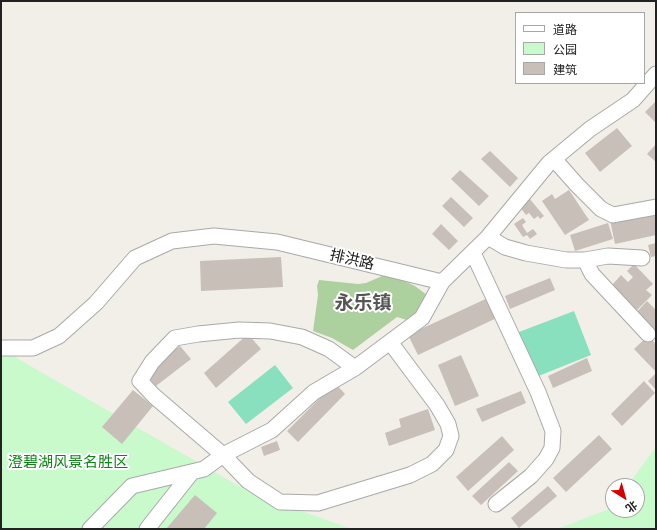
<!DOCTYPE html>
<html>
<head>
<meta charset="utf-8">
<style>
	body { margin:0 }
	#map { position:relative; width:657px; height:530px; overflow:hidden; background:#f2efe9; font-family:Cabin,"Noto Sans SC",sans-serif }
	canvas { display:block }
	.frame { position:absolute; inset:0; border:2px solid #222; pointer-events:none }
	.legend { position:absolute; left:515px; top:12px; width:130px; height:72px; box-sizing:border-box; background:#fff; border:1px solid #a7a7a7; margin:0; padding:5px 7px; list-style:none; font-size:12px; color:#222 }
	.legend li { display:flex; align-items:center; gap:8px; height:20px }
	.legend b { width:20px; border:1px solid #a7a7a7 }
	.north { position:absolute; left:605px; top:478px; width:40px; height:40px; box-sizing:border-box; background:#fff; border:1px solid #a7a7a7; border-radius:50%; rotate:143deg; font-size:11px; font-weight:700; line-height:16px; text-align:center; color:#222 }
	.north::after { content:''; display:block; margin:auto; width:14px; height:18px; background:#d40000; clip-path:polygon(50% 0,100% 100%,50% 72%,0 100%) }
</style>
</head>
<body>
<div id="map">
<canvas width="657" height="530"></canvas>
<div class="frame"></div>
<ul class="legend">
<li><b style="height:5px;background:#fff"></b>道路</li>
<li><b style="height:11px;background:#c8facc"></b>公园</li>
<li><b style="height:11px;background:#c7bfb8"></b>建筑</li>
</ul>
<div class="north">北</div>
</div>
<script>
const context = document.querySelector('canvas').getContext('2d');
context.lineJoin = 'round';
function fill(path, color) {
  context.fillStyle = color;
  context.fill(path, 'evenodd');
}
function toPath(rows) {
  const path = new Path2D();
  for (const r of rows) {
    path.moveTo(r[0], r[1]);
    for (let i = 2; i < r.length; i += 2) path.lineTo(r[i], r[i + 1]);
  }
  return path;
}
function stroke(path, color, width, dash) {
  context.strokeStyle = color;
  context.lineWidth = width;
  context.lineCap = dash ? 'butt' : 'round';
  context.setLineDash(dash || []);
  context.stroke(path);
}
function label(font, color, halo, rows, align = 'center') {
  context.font = font + ' Cabin,"Noto Sans SC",sans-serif';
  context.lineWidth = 4;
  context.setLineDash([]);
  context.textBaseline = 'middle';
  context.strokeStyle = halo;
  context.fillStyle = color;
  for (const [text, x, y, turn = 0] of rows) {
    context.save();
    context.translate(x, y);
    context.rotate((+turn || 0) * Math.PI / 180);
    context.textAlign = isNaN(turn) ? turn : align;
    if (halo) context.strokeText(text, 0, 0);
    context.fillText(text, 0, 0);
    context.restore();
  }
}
const forest = toPath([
	[382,276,396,277,415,286,427,295,429,299,410,321,397,317,353,350,332,338,313,331,318,295,317,286,319,280,358,284,366,283]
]);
const park = toPath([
	[1,349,251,493,352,529,1,529],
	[656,447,656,529,557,529,609,509,613,505,613,510,637,510,637,486,627,486]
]);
const pitch = toPath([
	[574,311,591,355,536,377,519,332],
	[275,365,293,388,246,424,228,402]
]);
const building = toPath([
	[656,101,656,123,645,112],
	[617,128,632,146,600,172,585,153],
	[656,144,656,162,647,154],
	[490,151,518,178,510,187,481,159],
	[460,170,489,196,479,206,451,179],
	[569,190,589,220,565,235,542,201,552,194,555,199],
	[451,197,473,218,464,227,442,206],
	[529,198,544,216,540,219,538,216,534,219,529,213,526,215,519,206],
	[656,210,656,235,615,244,610,220],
	[523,218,526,222,522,225,527,233,533,229,537,234,530,239,527,235,523,237,514,224],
	[608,223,613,239,575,251,570,235],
	[441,224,458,241,449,250,432,234],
	[656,243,656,256,651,257,648,245],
	[281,257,283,287,201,291,200,261],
	[634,264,653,284,646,290,652,295,637,310,612,285,621,275,628,282,633,277,627,271],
	[550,278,555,290,510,309,505,296],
	[492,296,501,316,418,355,408,335],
	[647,301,656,310,656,338,633,316],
	[248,334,261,349,216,388,204,373],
	[648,336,656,344,656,372,634,349],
	[180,346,191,359,156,386,145,373],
	[461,355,479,396,455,406,438,365],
	[587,358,592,371,553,388,548,376],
	[656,373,656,390,648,381],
	[644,381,655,393,622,426,611,414],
	[335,383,345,394,298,442,287,431],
	[133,390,153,406,122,444,102,427],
	[521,391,526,403,482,422,476,409],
	[428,409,435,430,389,446,385,433,401,427,399,419],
	[599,435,612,449,566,492,553,478],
	[502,436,514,450,468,491,456,477],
	[277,441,280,450,264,456,261,447],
	[509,462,518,471,481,505,472,496],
	[548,486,557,496,519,528,511,518],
	[195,495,217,513,204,529,166,529]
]);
const minor = toPath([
	[554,159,577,185,601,209,613,215,656,207],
	[488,237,505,247,526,253,566,260,585,260,608,256,642,258],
	[473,253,538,392,553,431,552,448,546,459,531,476,496,504],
	[585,260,592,274,648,334],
	[1,348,33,348,59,336,96,303,135,258,172,241,214,236,277,242,442,282,488,237,549,163,590,129,633,100,656,74],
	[355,368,329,349,302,337,270,331,239,330,198,334,175,338,152,362,140,381,154,396,223,455,248,481,280,502,318,503,410,475,432,464,446,450,451,436,448,424,437,405,390,342],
	[90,529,132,486,204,469,223,455,272,430,314,392,355,368,422,318,442,282],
	[147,529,192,472]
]);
const streetNames = [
	["排洪路",352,260,13]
];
const parkNames = [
	["澄碧湖风景名胜区",68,463]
];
const districtNames = [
	["永乐镇",363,303]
];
fill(forest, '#add19e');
fill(park, '#c8facc');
fill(pitch, '#88e0be');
fill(building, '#c7bfb8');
stroke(minor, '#a9a9a9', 17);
stroke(minor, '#fff', 15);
label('15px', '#222', '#fff', streetNames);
label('15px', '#0c8416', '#fff', parkNames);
label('bold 19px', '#555', '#fff', districtNames);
</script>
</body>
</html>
